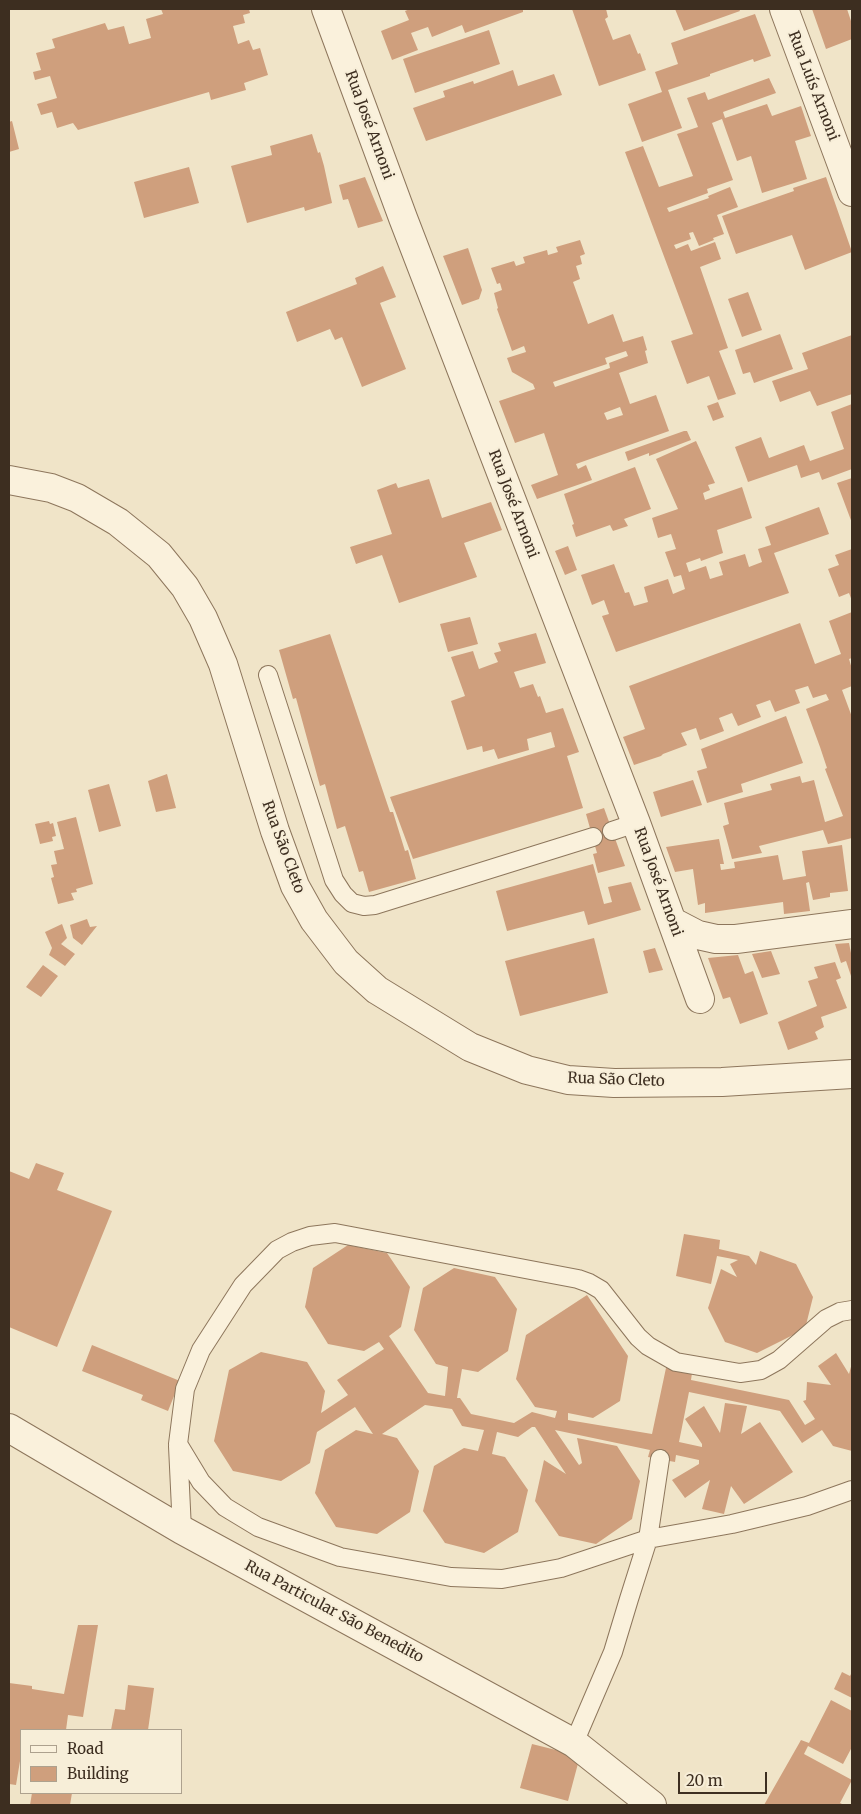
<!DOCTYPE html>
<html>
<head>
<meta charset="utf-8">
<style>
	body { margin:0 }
	#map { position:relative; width:861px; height:1814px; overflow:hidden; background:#f0e4c8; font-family:Merriweather,serif }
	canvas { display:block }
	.frame { position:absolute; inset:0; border:10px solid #3d2e20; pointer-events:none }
	.legend { position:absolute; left:20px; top:1729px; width:162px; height:65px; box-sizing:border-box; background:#f7eed8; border:1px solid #ada18e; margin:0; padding:6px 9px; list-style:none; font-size:15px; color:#3d2e20 }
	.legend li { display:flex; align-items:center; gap:10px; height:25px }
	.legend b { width:25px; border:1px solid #ada18e }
	.scale { position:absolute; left:678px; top:1772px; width:89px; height:22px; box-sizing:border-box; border:2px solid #3d2e20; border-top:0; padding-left:6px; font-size:15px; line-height:18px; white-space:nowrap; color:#3d2e20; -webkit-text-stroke:4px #f7eed8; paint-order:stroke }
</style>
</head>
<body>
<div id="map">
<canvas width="861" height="1814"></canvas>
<div class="frame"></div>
<ul class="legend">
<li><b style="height:6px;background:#faf1dc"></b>Road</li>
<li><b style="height:14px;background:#cf9f7d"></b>Building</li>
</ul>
<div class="scale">20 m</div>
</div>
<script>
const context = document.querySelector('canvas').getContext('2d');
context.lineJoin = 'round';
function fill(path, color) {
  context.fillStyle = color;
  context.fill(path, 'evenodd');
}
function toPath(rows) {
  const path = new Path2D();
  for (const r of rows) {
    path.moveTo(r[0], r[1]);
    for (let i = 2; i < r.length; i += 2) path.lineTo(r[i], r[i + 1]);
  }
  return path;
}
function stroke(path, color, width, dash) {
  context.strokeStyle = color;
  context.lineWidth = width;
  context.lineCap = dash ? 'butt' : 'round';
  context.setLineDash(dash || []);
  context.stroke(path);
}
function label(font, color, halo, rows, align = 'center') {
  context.font = font + ' Merriweather,serif';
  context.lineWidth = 4;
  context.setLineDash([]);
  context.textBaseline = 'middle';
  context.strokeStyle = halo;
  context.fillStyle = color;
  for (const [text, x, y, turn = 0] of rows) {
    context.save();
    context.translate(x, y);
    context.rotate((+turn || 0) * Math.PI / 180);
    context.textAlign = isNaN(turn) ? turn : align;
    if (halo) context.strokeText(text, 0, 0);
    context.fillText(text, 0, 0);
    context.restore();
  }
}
const building = toPath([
	[161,9,249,9,250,13,243,15,245,23,233,26,238,44,249,40,253,50,260,48,268,75,244,83,246,90,211,100,209,92,78,130,73,123,57,128,52,112,41,115,37,104,57,98,50,76,35,80,33,72,41,70,36,53,55,48,52,39,105,23,108,30,124,26,129,44,151,38,146,19,163,14],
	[410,9,523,9,523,12,465,33,462,25,432,37,428,27,411,33,418,50,392,60,381,31,409,20,405,11],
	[572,9,606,9,608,17,605,19,613,40,630,34,638,54,640,53,646,70,599,86],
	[675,9,739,9,740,11,684,31],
	[812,9,847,9,852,24,852,39,826,49],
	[755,14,771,56,754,62,753,59,710,74,710,76,668,90,682,128,642,142,628,104,662,92,655,72,678,64,671,43],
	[489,30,500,64,415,93,403,59],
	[513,70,518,86,554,74,562,95,426,141,413,108,445,97,443,91,473,81,474,84],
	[769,78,776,93,723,112,725,118,767,104,772,116,801,106,811,136,795,141,807,179,762,193,751,156,737,161,722,119,712,123,733,180,707,189,708,193,667,208,669,212,709,198,708,196,730,187,738,207,717,215,724,234,713,238,714,240,699,246,693,232,689,233,691,239,674,245,676,249,688,244,691,251,715,242,721,259,700,267,728,348,719,351,736,394,718,400,709,376,687,384,671,341,693,334,625,152,643,146,659,187,693,176,677,134,698,127,687,98,705,92,708,100],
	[12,121,19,149,9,152,9,122],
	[312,134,318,153,320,152,324,166,332,203,305,211,304,207,247,223,231,166,272,155,270,146],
	[189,167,199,203,144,218,134,182],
	[365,177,383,221,358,228,348,199,343,200,339,185],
	[826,177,852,252,805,270,792,235,736,254,722,216,794,191,793,188],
	[580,240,585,254,580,256,582,264,576,266,580,279,573,282,588,324,613,314,623,342,643,336,647,350,645,351,648,363,619,373,630,404,656,395,669,431,576,464,578,469,586,465,592,480,537,499,531,485,558,475,544,433,515,443,499,401,535,389,533,384,512,372,507,358,526,352,524,346,512,351,497,309,498,308,494,293,502,290,500,283,497,284,491,268,514,261,516,266,525,263,523,257,547,250,548,255,558,252,556,247],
	[626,351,628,356,609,363,610,368,555,387,553,382,607,364,605,358],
	[620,407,623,415,607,420,604,413],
	[468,248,482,290,479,299,462,305,443,256],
	[383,266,396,297,380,303,406,369,362,387,342,337,335,340,330,329,297,342,286,312,357,284,355,278],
	[748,292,762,330,742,337,728,299],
	[780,334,793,369,754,383,750,372,743,374,735,350],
	[852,335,852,394,817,406,810,391,780,402,772,381,808,369,802,353],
	[718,402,724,417,713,421,707,406],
	[852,404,852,469,822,480,819,472,801,478,797,465,748,482,735,447,761,437,769,458,804,445,810,461,844,449,831,412],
	[684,431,687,431,691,440,649,456,649,453,628,461,625,452],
	[696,441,715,483,708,485,710,490,703,493,705,500,742,487,752,518,717,530,723,553,701,561,700,558,686,563,689,572,706,566,710,579,723,575,719,562,745,554,749,567,762,562,758,549,771,545,765,527,819,507,829,534,774,553,789,593,616,652,602,616,609,614,604,600,592,605,581,575,614,564,625,593,629,592,634,606,648,602,644,587,668,579,673,594,685,589,681,575,674,577,665,552,676,549,671,534,658,538,652,518,678,509,656,459],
	[635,467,651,509,624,519,628,526,613,531,610,525,576,537,572,525,574,524,564,494],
	[852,478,852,523,837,483],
	[429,479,442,518,491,502,502,530,464,543,477,577,399,603,382,555,356,564,350,547,392,534,377,490,396,483,398,488],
	[568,546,577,570,565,575,555,551],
	[852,549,852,601,849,593,839,597,828,569,839,565,835,555],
	[852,612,852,658,849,659,852,669,852,686,842,690,852,717,852,838,828,844,823,830,759,846,762,853,732,859,723,826,729,824,724,803,772,790,770,784,800,776,802,783,814,780,825,822,843,816,825,769,827,768,820,747,806,709,829,700,826,694,813,698,808,686,795,690,800,703,775,712,770,700,756,705,761,717,738,726,732,713,719,718,724,731,700,740,696,728,681,733,687,745,663,754,661,756,634,765,623,737,645,729,629,686,800,623,815,664,841,654,829,621],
	[470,617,478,644,448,652,440,624],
	[536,633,546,663,514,672,520,688,533,684,538,697,540,696,546,713,563,708,579,752,567,756,583,808,413,859,390,797,555,747,551,732,527,739,529,750,498,759,494,749,483,752,482,746,467,750,451,701,465,696,451,657,473,651,479,669,498,662,494,653,501,651,498,643],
	[330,634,390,812,393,812,405,851,408,850,416,879,369,892,363,871,359,872,345,826,337,829,325,784,320,786,296,698,293,699,279,650],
	[786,716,803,763,741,784,743,792,707,803,697,771,707,768,701,749],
	[167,774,176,808,156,812,148,781],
	[693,780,702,805,661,817,653,792],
	[109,784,121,826,99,832,88,790],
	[604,808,625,866,598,873,593,854,597,853,586,814],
	[76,817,93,884,76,889,77,892,71,893,74,900,58,904,51,878,54,877,51,865,57,864,54,851,64,849,57,822],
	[49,821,50,824,53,823,56,836,52,837,53,841,40,844,35,824],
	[719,839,724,864,720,864,721,870,735,868,734,862,778,855,783,880,806,876,802,851,842,845,848,891,830,893,830,897,813,900,809,882,806,883,810,911,784,914,783,902,705,913,705,903,698,905,693,869,675,872,666,847],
	[593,864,604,904,612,902,608,887,631,882,641,910,588,925,584,911,507,931,496,891],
	[87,919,90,927,97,926,82,945,73,938,70,925],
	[62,924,67,938,61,944,75,954,65,966,49,955,52,948,45,932],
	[594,938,608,993,520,1016,505,961],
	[849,943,852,958,852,979,846,961,841,963,835,944],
	[655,948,663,970,649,973,643,951],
	[771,951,780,974,762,978,752,954],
	[738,955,745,974,753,971,768,1014,740,1024,730,997,723,999,708,958],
	[835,962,841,978,836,980,847,1008,821,1017,824,1027,815,1032,818,1039,788,1050,778,1022,817,1006,808,981,818,978,814,967],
	[43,965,58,976,41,997,26,987],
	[36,1163,64,1173,57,1190,112,1211,57,1347,9,1327,9,1171,29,1179],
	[684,1234,720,1240,719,1249,749,1256,756,1265,760,1251,796,1264,813,1297,805,1329,757,1353,725,1342,708,1308,721,1269,737,1277,730,1264,738,1260,717,1256,711,1284,676,1276],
	[348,1245,387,1253,410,1287,401,1327,389,1336,428,1393,445,1396,448,1367,436,1364,414,1330,423,1288,454,1268,495,1277,517,1309,508,1351,478,1372,462,1369,457,1398,460,1398,471,1414,514,1423,532,1412,555,1418,557,1411,535,1407,516,1379,526,1335,587,1295,628,1356,620,1401,593,1418,568,1413,568,1420,652,1434,666,1368,692,1373,691,1380,789,1400,805,1425,815,1419,803,1401,806,1400,807,1382,831,1385,818,1366,836,1353,849,1374,852,1363,852,1451,833,1446,822,1430,802,1443,780,1411,689,1392,679,1442,702,1447,702,1444,685,1419,704,1406,720,1433,725,1403,747,1406,741,1434,760,1422,793,1472,744,1504,731,1486,724,1514,702,1509,710,1480,685,1498,672,1480,699,1464,699,1460,676,1455,675,1462,648,1457,650,1450,555,1430,579,1465,582,1463,577,1438,617,1446,640,1481,632,1519,596,1544,559,1536,535,1501,544,1460,566,1474,535,1427,532,1427,518,1437,497,1432,492,1454,505,1457,528,1490,518,1532,484,1553,445,1543,423,1511,434,1466,464,1448,478,1451,484,1430,462,1426,452,1409,425,1405,382,1434,397,1438,419,1471,410,1512,377,1534,336,1527,315,1493,325,1450,356,1430,373,1434,355,1407,317,1432,310,1463,281,1481,233,1471,214,1441,229,1370,261,1352,307,1362,325,1391,321,1413,348,1395,337,1380,384,1349,379,1342,364,1351,328,1344,305,1307,313,1268],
	[92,1345,180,1381,168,1411,141,1400,143,1395,82,1371],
	[78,1625,98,1625,83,1717,68,1715,66,1730,21,1730,21,1755,16,1785,9,1784,9,1683,32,1686,32,1689,64,1694],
	[842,1672,850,1676,852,1672,852,1698,834,1689],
	[128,1685,154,1688,148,1730,111,1730,115,1709,125,1710],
	[831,1700,852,1711,852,1747,843,1764,808,1746,804,1754,852,1780,840,1803,844,1805,764,1805,801,1740,809,1743],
	[532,1744,580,1756,568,1801,520,1788],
	[32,1793,72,1793,70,1805,30,1805]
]);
const service = toPath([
	[268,675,334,880,343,894,352,903,364,906,375,905,593,837],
	[612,831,636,823],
	[852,1310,840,1312,826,1319,779,1360,761,1370,740,1373,676,1362,648,1346,638,1337,601,1290,589,1283,578,1279,335,1233,310,1236,292,1242,277,1250,243,1285,201,1350,185,1389,178,1444,201,1482,225,1507,258,1527,340,1557,451,1577,502,1579,561,1568,648,1539,732,1524,807,1506,852,1490],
	[178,1446,182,1530],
	[574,1743,613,1652,629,1599,648,1539,660,1459]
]);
const minor = toPath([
	[326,9,403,218,636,823,700,999],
	[784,9,852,192],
	[9,480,51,488,77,498,118,522,159,555,185,587,203,618,223,664,275,831,295,886,314,920,346,962,377,990,470,1047,527,1070,568,1080,614,1083,722,1082,852,1074],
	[673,922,698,935,716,939,736,939,852,924],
	[9,1428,182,1530,574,1743,652,1805]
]);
const streetNames = [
	["Rua Luís Arnoni",813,86,69],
	["Rua José Arnoni",369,125,70],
	["Rua José Arnoni",513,504,69],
	["Rua São Cleto",283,847,70],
	["Rua José Arnoni",658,882,70],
	["Rua São Cleto",616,1080,2],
	["Rua Particular São Benedito",334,1612,28]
];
fill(building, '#cf9f7d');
stroke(service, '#8d765c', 20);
stroke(minor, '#8d765c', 30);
stroke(service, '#faf1dc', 18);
stroke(minor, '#faf1dc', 28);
label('15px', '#3d2e20', '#f7eed8', streetNames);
</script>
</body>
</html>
